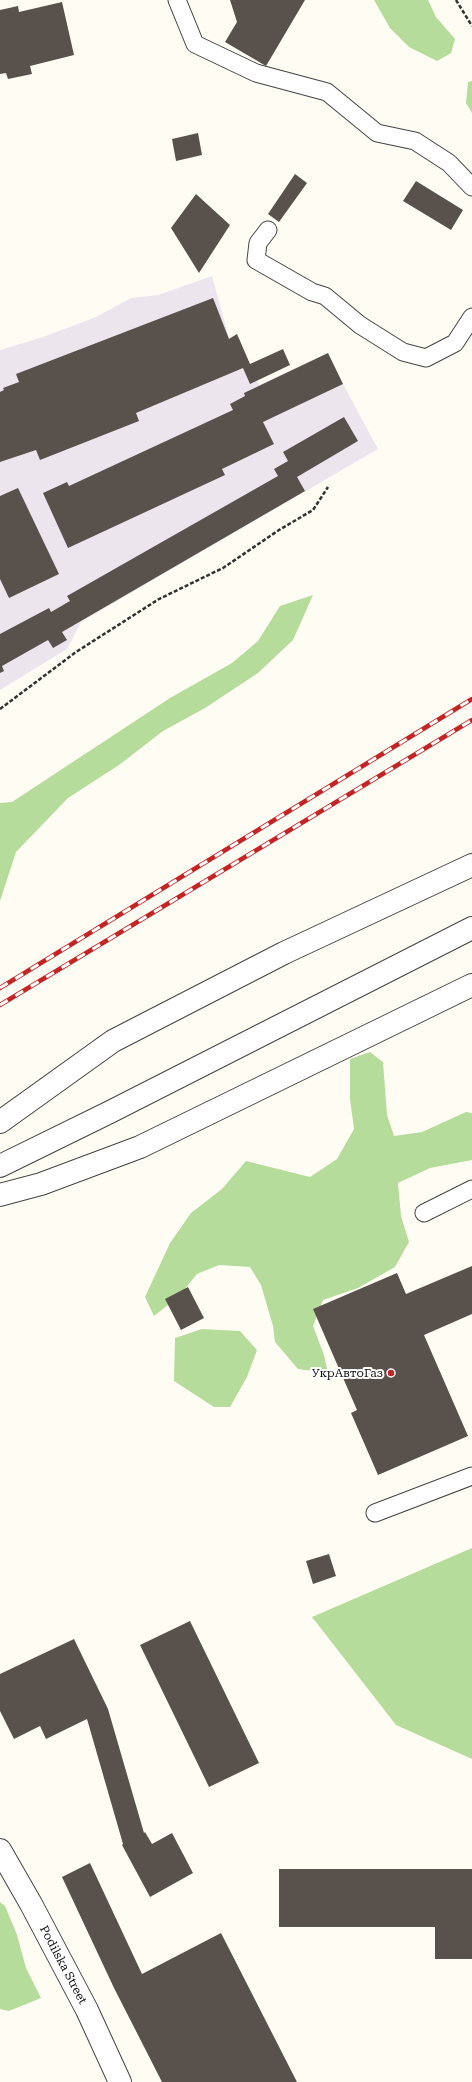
<!DOCTYPE html>
<html>
<head>
<meta charset="utf-8">
<style>
	body { margin:0 }
	canvas { display:block; background:#fffdf3 }
</style>
</head>
<body>
<canvas width="472" height="2082"></canvas>
<script>
const context = document.querySelector('canvas').getContext('2d');
context.lineJoin = 'round';
function fill(path, color) {
  context.fillStyle = color;
  context.fill(path, 'evenodd');
}
function toPath(rows) {
  const path = new Path2D();
  for (const r of rows) {
    path.moveTo(r[0], r[1]);
    for (let i = 2; i < r.length; i += 2) path.lineTo(r[i], r[i + 1]);
  }
  return path;
}
function stroke(path, color, width, dash) {
  context.strokeStyle = color;
  context.lineWidth = width;
  context.lineCap = dash ? 'butt' : 'round';
  context.setLineDash(dash || []);
  context.stroke(path);
}
function label(font, color, halo, rows, align = 'center') {
  context.font = font + ' "Roboto Serif",serif';
  context.lineWidth = 4;
  context.setLineDash([]);
  context.textBaseline = 'middle';
  context.strokeStyle = halo;
  context.fillStyle = color;
  for (const [text, x, y, turn = 0] of rows) {
    context.save();
    context.translate(x, y);
    context.rotate((+turn || 0) * Math.PI / 180);
    context.textAlign = isNaN(turn) ? turn : align;
    if (halo) context.strokeText(text, 0, 0);
    context.fillText(text, 0, 0);
    context.restore();
  }
}
const industrial = toPath([
	[212,276,229,338,237,334,259,385,328,353,343,384,378,449,81,622,67,649,0,690,0,350,43,337,96,317,131,298,158,295]
]);
const forest = toPath([
	[374,0,428,0,436,17,455,39,451,53,437,61,409,47,390,28],
	[472,81,472,113,466,103,468,82],
	[313,595,293,640,258,673,205,708,163,731,119,765,68,798,16,852,0,901,0,803,12,802,170,698,232,663,258,641,280,606],
	[370,1052,383,1062,387,1115,394,1136,422,1132,466,1112,472,1113,472,1160,430,1168,398,1183,401,1216,409,1242,395,1267,358,1288,323,1300,313,1326,324,1355,328,1373,298,1369,275,1342,273,1326,261,1285,250,1267,219,1265,197,1274,179,1296,154,1316,145,1297,170,1243,191,1213,222,1189,246,1161,310,1177,337,1159,354,1129,350,1099,350,1059],
	[202,1329,240,1331,257,1350,247,1377,230,1407,214,1407,174,1381,175,1338],
	[472,1548,472,1759,396,1725,312,1617],
	[0,1902,5,1906,17,1935,26,1968,41,1998,9,2011,0,2009]
]);
const building = toPath([
	[230,0,305,0,266,66,225,42,237,22],
	[62,2,74,55,30,66,32,74,8,79,6,73,0,74,0,10,18,6,19,12],
	[198,133,202,155,176,161,172,139],
	[295,174,307,183,279,222,268,214],
	[416,181,463,210,451,230,403,201],
	[196,194,230,225,199,273,171,228],
	[213,298,229,339,237,334,250,364,283,349,290,365,250,384,243,368,136,413,139,421,40,460,36,450,0,462,0,392,4,390,3,388,19,382,16,374],
	[328,353,343,384,263,422,274,444,222,469,225,475,68,548,43,493,67,482,69,486,233,410,230,404,245,396,244,393],
	[344,417,358,441,297,477,305,491,62,632,67,640,53,648,48,640,2,666,4,671,0,673,0,634,49,608,51,612,70,601,67,596,278,476,274,469,288,461,283,452],
	[18,488,59,574,9,598,0,579,0,496],
	[472,1266,472,1314,424,1335,468,1436,378,1475,351,1413,357,1410,313,1309,397,1273,406,1294],
	[188,1287,204,1318,181,1330,165,1299],
	[329,1554,336,1576,313,1584,306,1561],
	[190,1621,259,1763,209,1787,140,1645],
	[74,1639,108,1709,144,1833,145,1832,152,1844,172,1833,193,1873,150,1897,122,1845,123,1844,87,1719,46,1739,40,1726,14,1739,0,1711,0,1674],
	[90,1863,142,1974,221,1933,297,2082,162,2082,114,1988,62,1877],
	[279,1869,472,1869,472,1959,435,1959,435,1927,279,1927]
]);
const path = toPath([
	[456,0,472,26],
	[0,709,76,652,159,599,223,568,279,530,313,510,328,487]
]);
const service = toPath([
	[177,0,195,44,256,73,327,92,377,133,415,141,449,163,472,187],
	[268,230,258,243,256,260,312,292,325,296,360,325,403,352,426,358,455,343,472,317],
	[424,1213,472,1189],
	[375,1513,472,1476]
]);
const minor = toPath([
	[0,1850,31,1904,87,2010,120,2082]
]);
const tertiary = toPath([
	[0,1122,113,1041,284,953,472,865],
	[0,1166,110,1112,472,928],
	[0,1195,41,1184,140,1147,472,985]
]);
const rail = toPath([
	[0,988,472,699],
	[0,1005,472,720]
]);
const markers = [
	[391,1373,4,"#c32526"]
];
const poiNames = [
	["УкрАвтоГаз",383,1373]
];
const streetNames = [
	["Podilska Street",63,1965,62]
];
fill(industrial, '#ede5ee');
fill(forest, '#b5dc9a');
fill(building, '#59514c');
stroke(service, '#434343', 19);
stroke(minor, '#434343', 24);
stroke(tertiary, '#434343', 24);
stroke(path, '#323232', 2.5, [4, 2]);
stroke(service, '#fff', 17);
stroke(minor, '#fff', 22);
stroke(tertiary, '#fff', 22);
stroke(rail, '#c32526', 4.5);
stroke(rail, '#fff', 3, [9]);
for (const [x, y, r, color] of markers) {
  const dot = new Path2D();
  dot.arc(x, y, r, 0, 2 * Math.PI);
  context.fillStyle = color;
  context.fill(dot);
  stroke(dot, '#fff', 1.5);
}
label('12px', '#101010', '#fff', poiNames, 'right');
label('12px', '#101010', '#fff', streetNames);
</script>
</body>
</html>
